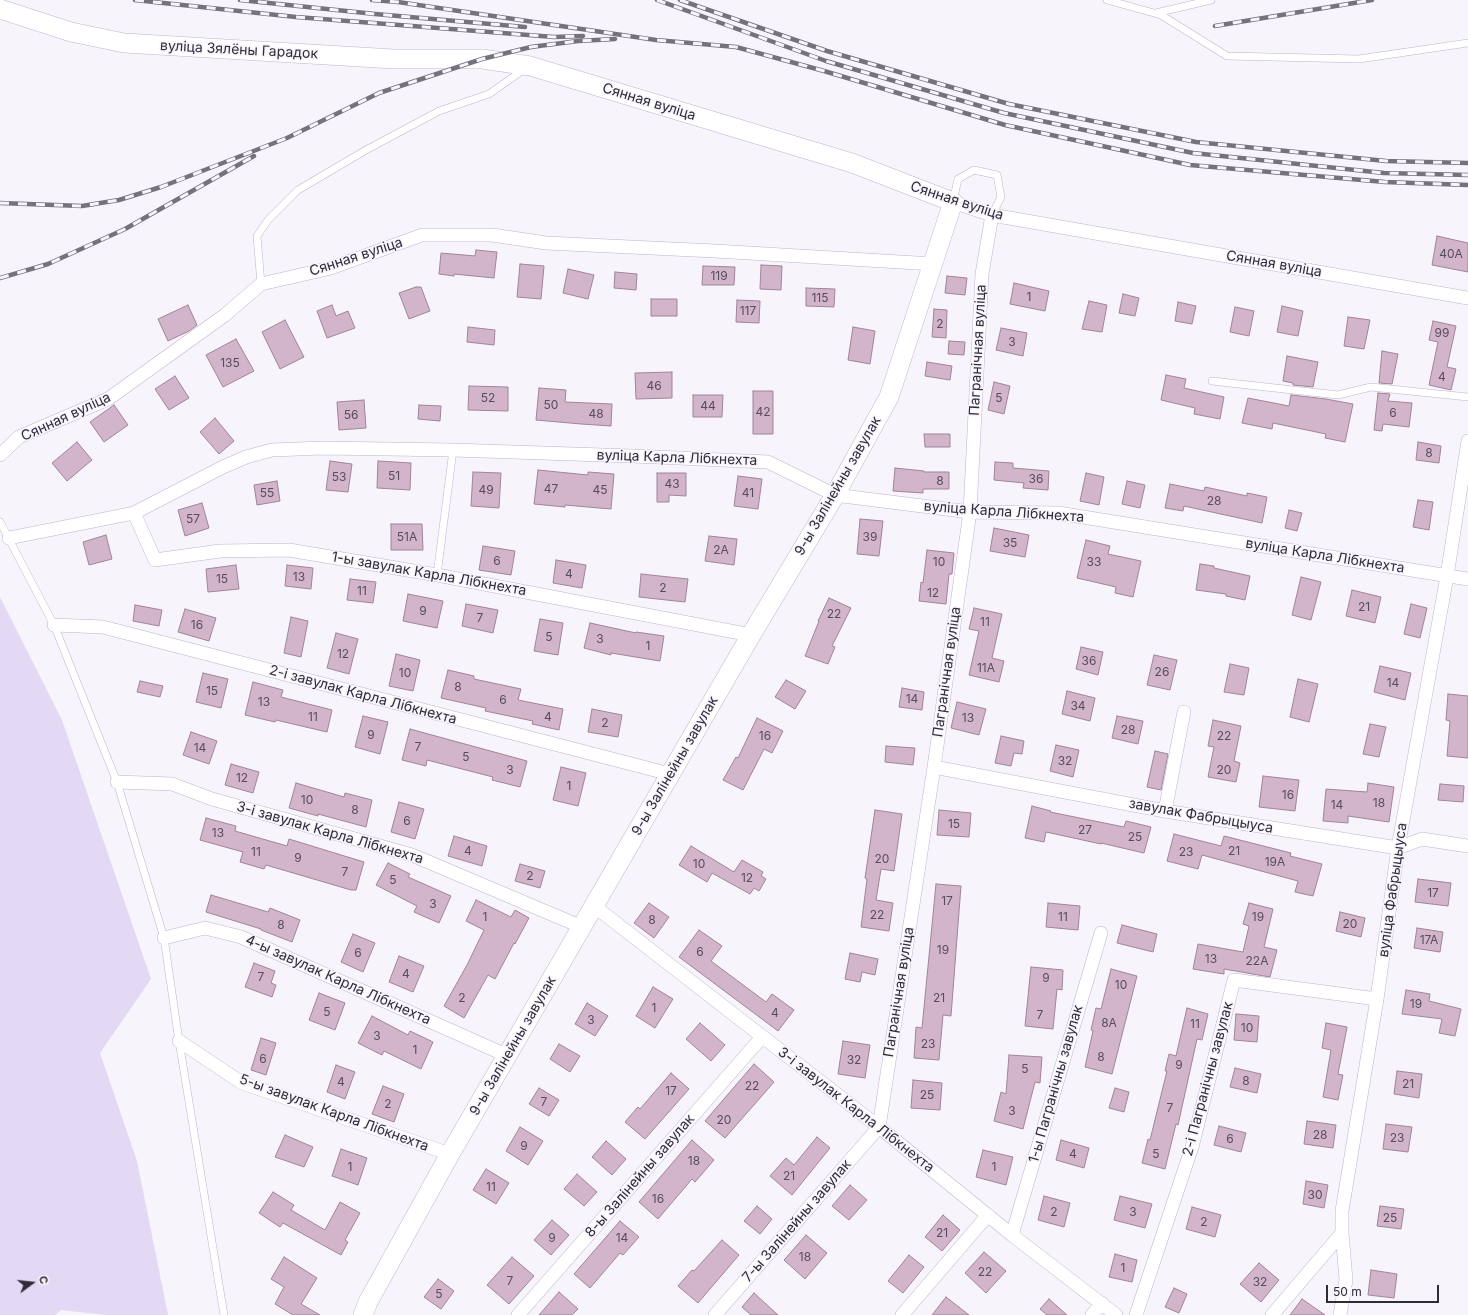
<!DOCTYPE html>
<html>
<head>
<meta charset="utf-8">
<style>
	body { margin:0 }
	#map { position:relative; width:1468px; height:1315px; overflow:hidden; background:#f7f4fb; font-family:Inter,sans-serif }
	canvas { display:block }
	.north { position:absolute; left:12px; top:1263px; width:40px; height:40px; -webkit-text-stroke:3px #f7f4fb; paint-order:stroke; rotate:75deg; font-size:11px; font-weight:700; line-height:16px; text-align:center; color:#302b38 }
	.north::after { content:''; display:block; margin:auto; width:14px; height:18px; background:#302b38; clip-path:polygon(50% 0,100% 100%,50% 72%,0 100%) }
	.scale { position:absolute; left:1326px; top:1285px; width:113px; height:18px; box-sizing:border-box; border:2px solid #302b38; border-top:0; padding-left:5px; font-size:12px; line-height:14px; white-space:nowrap; color:#302b38; -webkit-text-stroke:3px #f7f4fb; paint-order:stroke }
</style>
</head>
<body>
<div id="map">
<canvas width="1468" height="1315"></canvas>
<div class="north">С</div>
<div class="scale">50 m</div>
</div>
<script>
const context = document.querySelector('canvas').getContext('2d');
context.lineJoin = 'round';
function fill(path, color) {
  context.fillStyle = color;
  context.fill(path, 'evenodd');
}
function toPath(rows) {
  const path = new Path2D();
  for (const r of rows) {
    path.moveTo(r[0], r[1]);
    for (let i = 2; i < r.length; i += 2) path.lineTo(r[i], r[i + 1]);
  }
  return path;
}
function stroke(path, color, width, dash) {
  context.strokeStyle = color;
  context.lineWidth = width;
  context.lineCap = dash ? 'butt' : 'round';
  context.setLineDash(dash || []);
  context.stroke(path);
}
function label(font, color, halo, rows, align = 'center') {
  context.font = font + ' Inter,sans-serif';
  context.lineWidth = 3;
  context.setLineDash([]);
  context.textBaseline = 'middle';
  context.strokeStyle = halo;
  context.fillStyle = color;
  for (const [text, x, y, turn = 0] of rows) {
    context.save();
    context.translate(x, y);
    context.rotate((+turn || 0) * Math.PI / 180);
    context.textAlign = isNaN(turn) ? turn : align;
    if (halo) context.strokeText(text, 0, 0);
    context.fillText(text, 0, 0);
    context.restore();
  }
}
const green = toPath([
	[0,597,62,720,151,979,100,1053,137,1161,168,1315,106,1315,61,1310,55,1315,0,1315]
]);
const building = toPath([
	[1437,236,1468,243,1468,272,1432,265,1437,236],
	[476,250,497,252,494,278,454,274,454,276,439,274,441,253,475,256,476,250],
	[520,264,544,266,541,299,517,297,520,264],
	[761,265,782,266,781,290,760,289,761,265],
	[703,266,735,267,734,285,702,285,703,266],
	[568,269,594,275,588,299,563,293,568,269],
	[615,272,637,274,636,290,614,288,615,272],
	[947,276,967,278,965,295,945,293,947,276],
	[1014,283,1049,291,1045,311,1010,304,1014,283],
	[416,287,421,287,430,311,409,319,399,293,416,287],
	[806,288,835,289,834,307,806,306,806,288],
	[1123,294,1139,298,1135,316,1119,313,1123,294],
	[651,299,677,299,677,316,651,316,651,299],
	[737,300,760,301,759,323,736,322,737,300],
	[1089,301,1107,305,1102,332,1082,329,1089,301],
	[1178,302,1196,306,1192,324,1175,321,1178,302],
	[188,305,197,325,189,331,168,341,158,319,188,305],
	[332,305,336,316,348,311,355,328,327,338,317,311,332,305],
	[1282,306,1303,311,1298,336,1277,332,1282,306],
	[1235,307,1254,311,1249,336,1230,332,1235,307],
	[934,309,947,310,946,338,932,337,934,309],
	[1348,317,1370,320,1364,349,1344,346,1348,317],
	[285,320,304,357,280,369,262,332,285,320],
	[1433,321,1456,326,1447,367,1456,369,1451,390,1429,385,1438,342,1429,340,1433,321],
	[468,327,495,330,494,345,467,342,468,327],
	[853,327,875,331,870,364,848,360,853,327],
	[1001,328,1027,333,1023,356,996,350,1001,328],
	[236,339,254,371,223,387,206,355,236,339],
	[949,341,965,342,964,355,948,354,949,341],
	[1382,351,1398,354,1392,384,1379,383,1382,351],
	[1287,356,1318,362,1313,387,1293,385,1293,383,1283,381,1287,356],
	[927,362,952,366,950,380,925,376,927,362],
	[672,372,672,398,636,399,635,373,672,372],
	[1166,375,1186,379,1184,388,1224,397,1220,419,1194,414,1195,408,1161,400,1166,375],
	[175,376,189,398,169,410,155,389,175,376],
	[994,382,1010,386,1004,414,988,410,994,382],
	[469,386,508,387,508,411,468,410,469,386],
	[539,388,566,390,565,402,612,404,611,426,581,424,536,420,539,388],
	[753,391,773,391,773,434,753,434,753,391],
	[1378,393,1390,394,1388,401,1412,403,1409,427,1383,424,1382,431,1374,430,1378,393],
	[693,395,723,395,722,417,693,417,693,395],
	[1291,395,1326,399,1353,404,1345,442,1325,438,1326,434,1273,423,1272,429,1242,423,1248,398,1289,406,1291,395],
	[364,400,366,428,339,430,337,402,364,400],
	[114,405,128,425,104,442,90,422,114,405],
	[419,405,441,406,440,421,418,419,419,405],
	[215,418,234,441,219,454,200,432,215,418],
	[924,434,950,434,950,447,925,447,924,434],
	[77,442,92,460,67,481,52,463,77,442],
	[1418,442,1441,446,1439,463,1416,460,1418,442],
	[330,461,352,464,348,492,326,490,330,461],
	[378,461,411,463,410,490,377,488,378,461],
	[995,462,1013,463,1013,468,1049,471,1048,490,1023,488,1024,483,994,480,995,462],
	[895,468,924,471,924,472,949,472,949,489,923,489,923,493,893,491,895,468],
	[538,470,588,475,588,472,614,474,611,509,565,505,565,507,534,504,538,470],
	[473,472,501,473,499,508,471,506,473,472],
	[657,473,686,473,686,496,669,495,669,502,657,502,657,473],
	[1086,473,1104,477,1099,505,1080,501,1086,473],
	[738,476,762,479,758,509,734,506,738,476],
	[277,481,280,501,257,505,254,485,277,481],
	[1127,481,1145,485,1140,508,1122,504,1127,481],
	[1170,484,1204,491,1205,487,1247,496,1247,493,1267,497,1262,523,1184,506,1183,511,1165,508,1170,484],
	[1418,500,1433,502,1429,530,1413,527,1418,500],
	[202,503,209,528,185,536,178,510,202,503],
	[1289,510,1302,513,1297,531,1285,528,1289,510],
	[860,519,883,521,879,556,857,554,860,519],
	[391,524,422,524,423,550,391,550,391,524],
	[994,528,1029,535,1025,557,990,551,994,528],
	[106,535,112,559,89,565,83,542,106,535],
	[709,536,737,539,734,565,705,561,709,536],
	[1086,540,1110,546,1108,554,1141,561,1133,597,1115,593,1116,587,1077,578,1086,540],
	[483,546,515,551,511,575,479,570,483,546],
	[927,550,954,553,952,574,949,574,946,604,919,601,921,582,923,583,927,550],
	[556,560,586,565,582,588,553,583,556,560],
	[1200,564,1214,566,1214,568,1250,576,1245,600,1226,596,1226,594,1196,590,1200,564],
	[236,565,239,589,208,592,206,569,236,565],
	[287,565,313,568,311,589,285,586,287,565],
	[641,574,688,579,685,602,639,597,641,574],
	[1301,577,1321,582,1311,620,1292,615,1301,577],
	[350,579,376,582,373,603,347,600,350,579],
	[1352,590,1381,597,1375,623,1346,616,1352,590],
	[408,594,443,601,437,628,403,621,408,594],
	[829,598,851,608,832,646,835,647,828,664,805,656,819,621,818,621,829,598],
	[466,604,498,610,493,633,462,626,466,604],
	[1411,604,1427,608,1420,638,1404,634,1411,604],
	[135,605,162,610,159,626,133,621,135,605],
	[974,608,1002,614,992,658,1004,661,999,682,969,675,979,631,969,629,974,608],
	[185,609,216,618,209,641,178,632,185,609],
	[291,617,308,621,301,657,284,653,291,617],
	[540,619,563,623,558,655,534,651,540,619],
	[590,623,636,633,636,632,664,636,660,661,611,653,611,655,584,648,590,623],
	[336,633,358,639,349,674,327,668,336,633],
	[1081,647,1103,652,1098,675,1076,669,1081,647],
	[396,654,420,660,413,691,389,686,396,654],
	[1154,655,1177,660,1170,690,1147,685,1154,655],
	[1230,664,1249,668,1244,695,1224,692,1230,664],
	[1380,666,1411,673,1405,700,1374,692,1380,666],
	[448,670,474,676,474,679,521,689,518,700,563,709,559,730,532,724,533,721,485,711,486,708,441,698,448,670],
	[203,673,228,679,221,708,196,702,203,673],
	[1298,679,1318,684,1309,722,1290,717,1298,679],
	[786,680,806,691,795,709,775,697,786,680],
	[140,681,163,686,160,697,137,692,140,681],
	[253,682,283,690,281,697,332,710,327,732,276,720,275,722,245,715,253,682],
	[902,688,924,692,922,710,899,707,902,688],
	[1067,691,1095,698,1090,721,1062,714,1067,691],
	[1448,694,1468,696,1468,758,1447,756,1450,721,1446,720,1448,694],
	[957,702,986,709,979,735,951,728,957,702],
	[592,709,622,715,618,737,588,732,592,709],
	[363,716,388,722,380,754,355,747,363,716],
	[1117,716,1143,721,1138,744,1112,738,1117,716],
	[757,718,783,731,772,753,764,749,743,790,723,780,736,757,738,758,757,718],
	[1213,720,1241,726,1234,761,1240,763,1236,782,1208,777,1214,747,1208,746,1213,720],
	[1370,724,1386,727,1379,757,1363,754,1370,724],
	[410,729,527,761,520,787,492,780,493,777,427,760,426,766,402,760,410,729],
	[191,732,217,741,209,764,183,755,191,732],
	[1001,736,1024,741,1022,754,1014,753,1011,766,995,763,1001,736],
	[1056,745,1079,750,1073,777,1050,771,1056,745],
	[886,746,915,748,913,765,885,762,886,746],
	[1155,751,1168,754,1161,790,1147,787,1155,751],
	[231,764,259,772,253,793,225,785,231,764],
	[561,767,586,773,578,806,553,800,561,767],
	[1263,776,1299,780,1295,811,1259,807,1263,776],
	[296,783,344,797,345,793,372,800,366,827,318,814,318,816,289,808,296,783],
	[1368,783,1394,787,1389,822,1348,816,1348,823,1323,821,1326,789,1367,792,1368,783],
	[1440,784,1464,786,1463,802,1438,800,1440,784],
	[399,802,424,809,415,839,391,832,399,802],
	[1032,806,1051,811,1050,812,1124,827,1126,821,1151,827,1144,853,1101,843,1101,844,1046,832,1044,842,1025,838,1032,806],
	[875,810,902,814,894,871,881,869,876,900,893,903,889,931,861,927,867,879,865,878,875,810],
	[939,810,971,813,969,837,937,835,939,810],
	[206,818,236,826,235,831,287,846,289,839,364,862,356,890,351,890,266,865,264,869,240,862,243,852,200,840,206,818],
	[1174,834,1221,846,1224,836,1291,853,1290,856,1322,864,1313,896,1295,892,1298,881,1202,855,1198,869,1167,861,1174,834],
	[454,836,487,846,482,866,448,856,454,836],
	[691,846,734,872,742,860,763,872,761,876,766,879,759,891,754,888,750,894,712,873,707,882,679,865,691,846],
	[388,863,410,874,408,877,451,896,439,923,414,912,417,906,376,885,388,863],
	[520,864,545,871,540,888,515,881,520,864],
	[1418,879,1451,883,1448,906,1415,902,1418,879],
	[936,884,961,886,951,1016,943,1015,939,1060,914,1058,916,1027,922,1028,936,884],
	[211,895,268,912,270,908,300,920,292,942,261,930,261,929,206,912,211,895],
	[476,900,511,917,515,910,529,918,515,944,514,943,495,979,488,975,464,1018,444,1006,467,965,484,930,466,921,476,900],
	[649,903,669,917,654,938,634,923,649,903],
	[1048,903,1080,906,1078,930,1046,927,1048,903],
	[1249,903,1273,909,1264,947,1277,950,1270,977,1224,969,1224,974,1193,969,1198,944,1243,952,1249,926,1243,924,1249,903],
	[1340,912,1365,918,1361,937,1336,931,1340,912],
	[1122,925,1157,934,1153,952,1117,943,1122,925],
	[1417,928,1443,932,1440,952,1414,948,1417,928],
	[699,930,722,946,711,961,766,1002,772,994,794,1010,778,1031,679,957,699,930],
	[353,934,375,943,363,972,341,962,353,934],
	[850,953,878,959,875,975,862,972,860,982,845,979,850,953],
	[399,956,424,966,413,992,389,982,399,956],
	[254,963,275,971,271,983,276,985,272,997,245,987,254,963],
	[1031,967,1063,970,1062,990,1057,989,1053,1029,1025,1026,1031,967],
	[1111,969,1137,976,1112,1074,1085,1067,1093,1031,1091,1030,1096,1008,1101,1009,1111,969],
	[653,987,673,999,655,1028,636,1016,653,987],
	[1406,990,1430,994,1429,1001,1461,1009,1455,1036,1439,1033,1442,1019,1402,1014,1406,990],
	[319,993,345,1003,335,1030,309,1020,319,993],
	[587,1003,608,1016,595,1036,575,1024,587,1003],
	[1187,1008,1208,1014,1202,1040,1197,1039,1178,1125,1176,1124,1165,1169,1142,1163,1148,1139,1150,1140,1167,1071,1165,1071,1169,1054,1176,1056,1187,1008],
	[1236,1014,1259,1016,1257,1042,1234,1040,1236,1014],
	[372,1016,408,1035,410,1031,433,1042,421,1069,384,1051,382,1055,358,1043,372,1016],
	[700,1023,725,1045,711,1061,686,1039,700,1023],
	[1326,1023,1347,1027,1338,1074,1343,1075,1338,1100,1323,1097,1331,1050,1322,1048,1326,1023],
	[261,1038,276,1043,266,1075,251,1070,261,1038],
	[843,1041,870,1045,865,1078,838,1074,843,1041],
	[559,1044,580,1056,570,1072,550,1059,559,1044],
	[1009,1055,1042,1057,1040,1083,1035,1082,1023,1129,994,1121,1001,1092,1006,1094,1009,1055],
	[754,1064,774,1082,725,1138,705,1121,754,1064],
	[336,1065,355,1072,345,1099,327,1092,336,1065],
	[1235,1068,1261,1074,1257,1093,1230,1087,1235,1068],
	[1397,1071,1422,1074,1419,1098,1394,1094,1397,1071],
	[671,1073,689,1089,645,1139,625,1122,638,1107,640,1109,671,1073],
	[913,1080,942,1083,940,1110,911,1108,913,1080],
	[383,1086,404,1094,394,1122,372,1114,383,1086],
	[539,1088,559,1100,549,1116,529,1104,539,1088],
	[1115,1088,1129,1092,1124,1112,1109,1108,1115,1088],
	[1307,1121,1336,1125,1333,1148,1304,1144,1307,1121],
	[1386,1124,1412,1127,1408,1152,1383,1149,1386,1124],
	[1219,1126,1246,1133,1241,1152,1214,1145,1219,1126],
	[520,1127,543,1141,528,1165,506,1151,520,1127],
	[285,1135,313,1147,304,1167,275,1157,285,1135],
	[817,1137,830,1148,792,1195,770,1176,786,1158,794,1165,817,1137],
	[692,1140,714,1160,695,1182,692,1179,658,1219,639,1202,692,1140],
	[1061,1140,1089,1148,1084,1168,1056,1160,1061,1140],
	[606,1141,626,1159,612,1175,592,1157,606,1141],
	[341,1149,367,1158,358,1185,332,1176,341,1149],
	[983,1150,1013,1157,1006,1185,976,1177,983,1150],
	[486,1169,509,1183,496,1204,473,1190,486,1169],
	[577,1174,597,1192,584,1206,564,1189,577,1174],
	[1306,1181,1328,1185,1324,1208,1303,1204,1306,1181],
	[850,1185,867,1200,849,1220,832,1206,850,1185],
	[273,1192,294,1205,291,1210,325,1230,340,1202,360,1213,345,1240,348,1242,341,1255,283,1223,280,1227,259,1213,273,1192],
	[1044,1196,1070,1203,1064,1227,1038,1220,1044,1196],
	[1120,1196,1152,1204,1145,1228,1114,1220,1120,1196],
	[757,1206,772,1219,760,1234,744,1221,757,1206],
	[1380,1206,1404,1209,1401,1229,1377,1226,1380,1206],
	[1192,1207,1221,1215,1215,1237,1186,1229,1192,1207],
	[943,1215,960,1230,942,1251,925,1237,943,1215],
	[552,1220,569,1235,551,1255,534,1240,552,1220],
	[620,1221,639,1237,623,1255,620,1253,590,1288,574,1274,620,1221],
	[806,1235,827,1253,805,1279,784,1260,806,1235],
	[722,1240,739,1255,698,1303,678,1286,692,1270,694,1271,722,1240],
	[984,1252,1006,1271,986,1293,965,1273,984,1252],
	[1115,1254,1137,1260,1132,1282,1109,1277,1115,1254],
	[909,1255,924,1267,903,1293,888,1281,909,1255],
	[284,1257,317,1278,301,1304,320,1315,293,1315,275,1304,284,1287,271,1279,284,1257],
	[512,1257,534,1276,509,1304,487,1285,512,1257],
	[1259,1263,1279,1280,1261,1302,1240,1284,1259,1263],
	[1371,1270,1397,1274,1394,1298,1368,1295,1371,1270],
	[438,1279,454,1291,441,1309,424,1297,438,1279],
	[1174,1288,1187,1294,1179,1313,1165,1307,1174,1288],
	[559,1292,578,1309,572,1315,539,1315,559,1292],
	[754,1293,778,1315,751,1315,742,1307,754,1293],
	[946,1297,969,1315,932,1315,946,1297],
	[1049,1299,1067,1315,1047,1315,1040,1309,1049,1299],
	[1302,1299,1325,1315,1290,1315,1302,1299]
]);
const lane = toPath([
	[1107,0,1161,15,1227,56,1359,59,1468,43],
	[1156,13,1211,0],
	[953,202,958,179,974,170,997,175,1001,197,992,215],
	[261,284,257,236,268,220,298,190,366,150,439,111,489,94,526,68],
	[1212,381,1338,395,1371,387,1468,397],
	[0,522,54,625,117,782,164,938,179,1041,224,1315],
	[437,575,453,450]
]);
const street = toPath([
	[953,202,992,215,1468,298],
	[0,455,19,437,108,399,225,315,261,284,331,268,422,235,492,235,546,243,715,251,934,264],
	[134,513,155,560,220,551,289,550,437,575,751,635],
	[9,538,134,513,223,467,246,457,272,450,322,448,453,450,633,456,768,462,835,495,970,512,1058,513,1468,579],
	[54,625,103,627,670,774],
	[934,767,1165,811,1398,848,1422,839,1468,846],
	[117,782,172,784,212,799,412,855,582,927],
	[1165,811,1184,712],
	[594,906,879,1127,1012,1235,1116,1315],
	[164,938,205,928,241,937,508,1056],
	[179,1041,242,1083,450,1154],
	[1012,1235,1101,933],
	[518,1315,762,1037],
	[715,1315,879,1127,934,767,970,512,982,274,992,215],
	[902,1315,988,1215],
	[1092,1315,1102,1303],
	[1136,1315,1192,1147,1234,980,1377,999],
	[1272,1315,1342,1233,1342,1211,1377,999,1398,848,1447,576,1468,441],
	[1340,1315,1346,1280,1342,1233]
]);
const secondary = toPath([
	[0,9,71,32,124,43,394,59,482,59,530,66,852,163,953,202,889,397,835,495,751,635,450,1154,368,1302,363,1315]
]);
const rail = toPath([
	[135,0,296,17,554,37,583,36],
	[240,0,375,14,525,27],
	[372,0,398,2,656,40,736,47,824,71,1005,125,1190,165,1385,182,1468,185],
	[657,0,826,61,1004,113,1193,153,1384,173,1468,175],
	[680,0,827,51,1009,104,1196,142,1386,161,1468,163],
	[1215,26,1372,0],
	[0,203,82,206,119,200,161,187,287,138,379,93,482,59,531,47,578,41,615,39],
	[0,278,48,264,125,229,254,156]
]);
const numberNames = [
	["40А",1451,254],
	["119",719,276],
	["1",1029,297],
	["115",820,298],
	["117",748,311],
	["2",940,324],
	["99",1442,333],
	["3",1012,342],
	["135",230,363],
	["4",1442,377],
	["46",654,386],
	["52",488,398],
	["5",999,398],
	["50",551,405],
	["44",708,406],
	["42",763,412],
	["6",1393,413],
	["48",596,414],
	["56",351,415],
	["8",1429,453],
	["51",394,476],
	["53",339,477],
	["36",1036,479],
	["8",940,481],
	["43",672,484],
	["47",551,489],
	["49",486,490],
	["45",600,490],
	["55",267,493],
	["41",748,493],
	["28",1214,501],
	["57",193,519],
	["51А",407,537],
	["39",870,537],
	["35",1010,543],
	["2А",721,550],
	["6",497,561],
	["10",939,562],
	["33",1094,562],
	["4",569,574],
	["13",299,577],
	["15",222,579],
	["2",663,588],
	["11",362,591],
	["12",933,593],
	["21",1364,607],
	["9",423,611],
	["22",834,614],
	["7",480,618],
	["11",985,622],
	["16",197,625],
	["5",549,637],
	["3",600,639],
	["1",648,646],
	["12",343,654],
	["36",1089,661],
	["11А",986,668],
	["26",1162,672],
	["10",405,673],
	["14",1393,683],
	["8",458,687],
	["15",212,691],
	["14",912,699],
	["6",503,700],
	["13",264,702],
	["34",1078,706],
	["11",313,717],
	["4",548,717],
	["13",968,718],
	["2",605,723],
	["28",1128,730],
	["9",371,735],
	["16",765,736],
	["22",1224,736],
	["7",418,747],
	["14",200,748],
	["5",466,757],
	["32",1065,761],
	["3",510,770],
	["20",1224,770],
	["12",242,778],
	["1",569,786],
	["16",1288,795],
	["10",307,800],
	["18",1379,803],
	["14",1337,805],
	["8",355,810],
	["6",407,821],
	["15",954,824],
	["27",1085,830],
	["13",218,833],
	["25",1135,837],
	["4",468,851],
	["21",1234,851],
	["11",256,852],
	["23",1186,852],
	["9",298,858],
	["20",882,859],
	["19А",1275,862],
	["10",699,864],
	["7",345,872],
	["2",530,876],
	["12",747,878],
	["5",393,880],
	["17",1433,893],
	["17",947,901],
	["3",433,904],
	["22",877,915],
	["1",485,917],
	["11",1063,917],
	["19",1258,917],
	["8",652,920],
	["20",1350,924],
	["8",281,925],
	["17А",1429,940],
	["19",943,950],
	["6",700,952],
	["6",358,953],
	["13",1211,959],
	["22А",1257,961],
	["4",406,974],
	["7",261,977],
	["9",1046,978],
	["10",1121,985],
	["2",462,998],
	["21",939,998],
	["19",1416,1004],
	["1",654,1008],
	["5",327,1012],
	["4",775,1013],
	["7",1040,1015],
	["3",591,1020],
	["8А",1109,1023],
	["11",1195,1024],
	["10",1247,1028],
	["3",377,1036],
	["23",928,1044],
	["1",415,1050],
	["8",1101,1057],
	["6",263,1059],
	["32",854,1060],
	["9",1179,1065],
	["5",1025,1069],
	["8",1246,1081],
	["4",341,1082],
	["21",1408,1084],
	["22",752,1086],
	["17",671,1091],
	["25",927,1095],
	["7",544,1102],
	["2",388,1104],
	["7",1170,1108],
	["3",1012,1111],
	["20",724,1120],
	["28",1320,1135],
	["23",1397,1138],
	["6",1230,1139],
	["9",524,1146],
	["4",1073,1154],
	["5",1156,1154],
	["18",694,1161],
	["1",350,1167],
	["1",994,1167],
	["21",789,1176],
	["11",491,1187],
	["30",1315,1195],
	["16",658,1199],
	["2",1054,1212],
	["3",1133,1212],
	["25",1390,1218],
	["2",1204,1222],
	["21",942,1233],
	["9",552,1238],
	["14",622,1238],
	["18",805,1257],
	["1",1123,1268],
	["22",985,1272],
	["7",510,1281],
	["32",1260,1282],
	["5",439,1294]
];
const streetNames = [
	["вуліца Зялёны Гарадок",239,50,3],
	["Сянная вуліца",649,102,17],
	["Сянная вуліца",957,201,18],
	["Сянная вуліца",356,257,-18],
	["Сянная вуліца",1274,264,10],
	["Пагранічная вуліца",978,350,-87],
	["Сянная вуліца",66,417,-25],
	["вуліца Карла Лібкнехта",677,458,2],
	["9-ы Залінейны завулак",838,486,-60],
	["вуліца Карла Лібкнехта",1004,512,4],
	["вуліца Карла Лібкнехта",1325,556,9],
	["1-ы завулак Карла Лібкнехта",429,574,10],
	["Пагранічная вуліца",947,672,-82],
	["2-і завулак Карла Лібкнехта",363,695,15],
	["9-ы Залінейны завулак",675,766,-60],
	["завулак Фабрыцыуса",1201,816,10],
	["3-і завулак Карла Лібкнехта",330,833,16],
	["вуліца Фабрыцыуса",1393,890,-82],
	["4-ы завулак Карла Лібкнехта",338,980,24],
	["Пагранічная вуліца",899,992,-81],
	["9-ы Залінейны завулак",513,1046,-60],
	["2-і Пагранічны завулак",1208,1079,-75],
	["1-ы Пагранічны завулак",1056,1084,-74],
	["3-і завулак Карла Лібкнехта",856,1110,38],
	["5-ы завулак Карла Лібкнехта",334,1113,20],
	["8-ы Залінейны завулак",640,1176,-49],
	["7-ы Залінейны завулак",797,1221,-49]
];
fill(green, '#e3d9f5');
fill(building, '#d2b4cb');
stroke(building, '#a0849a', 1);
stroke(lane, '#bfb3d3', 8);
stroke(street, '#bfb3d3', 14);
stroke(secondary, '#bfb3d3', 20);
stroke(lane, '#fff', 7);
stroke(street, '#fff', 13);
stroke(secondary, '#fff', 19);
stroke(rail, '#76727d', 4.5);
stroke(rail, '#f7f4fb', 3, [9]);
label('12px', '#584d5d', null, numberNames);
label('14px', '#302b38', '#f7f4fb', streetNames);
</script>
</body>
</html>
